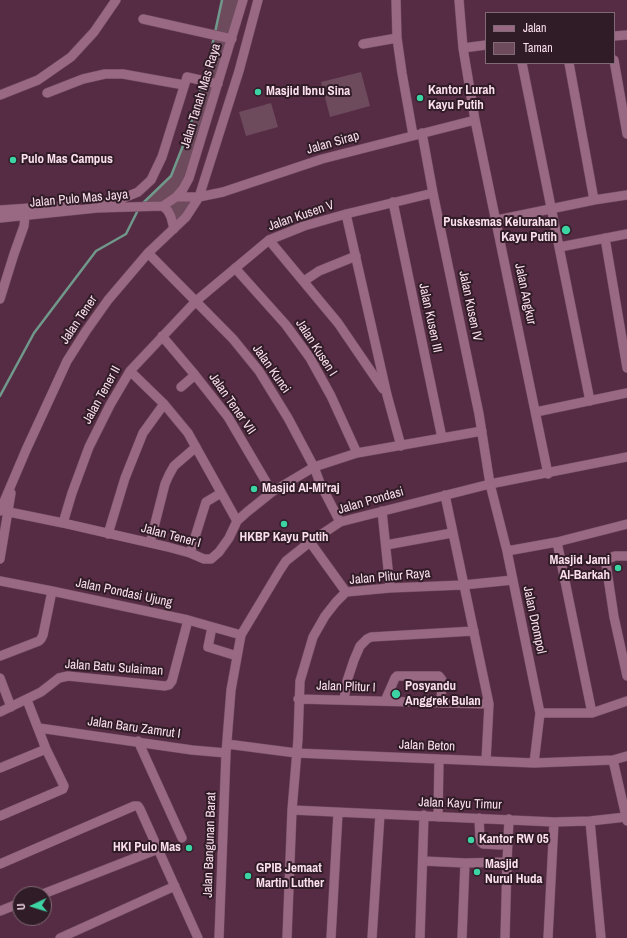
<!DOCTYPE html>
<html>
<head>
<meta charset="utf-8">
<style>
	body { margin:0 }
	#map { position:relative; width:627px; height:938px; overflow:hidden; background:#562c44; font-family:"Archivo Narrow",sans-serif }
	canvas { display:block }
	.legend { position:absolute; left:485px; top:12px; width:130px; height:52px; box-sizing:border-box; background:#301c27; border:1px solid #816a76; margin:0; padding:5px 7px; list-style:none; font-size:12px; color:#fbdfec }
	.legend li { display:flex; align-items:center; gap:8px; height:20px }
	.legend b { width:20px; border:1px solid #816a76 }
	.north { position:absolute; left:12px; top:886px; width:40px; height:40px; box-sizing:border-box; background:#301c27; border:1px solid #816a76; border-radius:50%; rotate:266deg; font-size:11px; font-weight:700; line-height:16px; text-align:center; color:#fbdfec }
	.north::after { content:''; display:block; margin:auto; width:14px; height:18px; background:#3dd4a3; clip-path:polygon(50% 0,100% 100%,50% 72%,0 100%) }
</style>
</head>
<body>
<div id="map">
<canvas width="627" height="938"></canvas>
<ul class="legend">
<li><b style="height:5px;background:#996882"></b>Jalan</li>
<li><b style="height:11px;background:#6d4b5d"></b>Taman</li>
</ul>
<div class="north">U</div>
</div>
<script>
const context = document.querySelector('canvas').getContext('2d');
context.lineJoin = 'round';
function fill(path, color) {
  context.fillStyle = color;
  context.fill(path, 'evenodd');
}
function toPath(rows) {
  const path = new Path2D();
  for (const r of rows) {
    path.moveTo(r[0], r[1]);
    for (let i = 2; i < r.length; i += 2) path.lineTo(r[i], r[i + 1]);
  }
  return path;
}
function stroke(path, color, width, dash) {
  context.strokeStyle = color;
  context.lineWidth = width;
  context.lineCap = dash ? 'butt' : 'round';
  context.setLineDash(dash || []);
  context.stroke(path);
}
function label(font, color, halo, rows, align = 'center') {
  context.font = font + ' "Archivo Narrow",sans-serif';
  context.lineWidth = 4;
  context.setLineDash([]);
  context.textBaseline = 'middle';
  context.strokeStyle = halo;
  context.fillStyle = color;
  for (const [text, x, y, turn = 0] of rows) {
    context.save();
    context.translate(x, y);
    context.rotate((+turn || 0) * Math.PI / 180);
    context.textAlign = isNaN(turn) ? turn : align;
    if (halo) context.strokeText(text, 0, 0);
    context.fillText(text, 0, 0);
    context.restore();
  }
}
const green = toPath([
	[222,0,242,0,189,178,176,197,199,197,174,229,168,211,140,206,171,176,188,133,208,65,215,35],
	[361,72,370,106,330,117,321,82],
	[271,103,278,127,246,136,239,112]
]);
const stream = toPath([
	[208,65,222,0],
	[142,204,171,176,188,133,201,88],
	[0,396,34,333,96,251,126,234,139,208]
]);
const minor = toPath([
	[396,0,397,38,402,73,413,135],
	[459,0,463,48,475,120,548,474],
	[143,19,232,39],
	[614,36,627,35],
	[363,44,397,38],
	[463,48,486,45],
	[614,60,627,134],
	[522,63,590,401],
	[569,63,594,200],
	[47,93,83,79,105,74,123,74,184,85],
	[0,95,38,80,71,57,94,32,116,0],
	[422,133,433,193,479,414,490,484,507,551,540,713,534,763],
	[176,197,199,197,223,192,322,159,475,120],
	[393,202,442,438],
	[97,203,121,199,138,192,151,180,162,157,187,77,218,84],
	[163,206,168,211,171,217,174,229],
	[0,210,75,205],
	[346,214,387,395,401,446],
	[0,218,97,208,163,206,176,197,183,189,189,178,243,0],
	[497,220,594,200,627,195],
	[605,238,627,368],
	[269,240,338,323,383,389],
	[560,247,627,234],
	[148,253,233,339,259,371,288,418,314,467,320,483,340,522],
	[235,268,286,325,310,358,331,396,357,453],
	[304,281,319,271,356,256],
	[0,299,14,254,24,226,25,216],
	[162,336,195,375,228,417,272,492],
	[130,371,164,404,188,433,237,521],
	[181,387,195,375],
	[536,412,627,393],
	[445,495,489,704,486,761],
	[0,511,26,450,67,361,86,331,108,300,148,253,186,217,199,197,239,71,258,0],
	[382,511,390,588],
	[9,512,63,523,168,547,190,553,204,559,211,559,219,552,229,538,237,521,247,512,272,492,314,467,357,453,482,431],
	[63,523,72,493,89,447,110,405,130,371,196,301,269,240,304,226,346,214,433,193],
	[108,534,125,478,143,433,164,404],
	[310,542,346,592],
	[557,542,592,713],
	[150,543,165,484,169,475,174,466,196,447],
	[386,545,452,533],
	[507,551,557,542,627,524],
	[190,553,206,502,221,493],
	[627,556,615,556,610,558,607,560,606,564,614,617,627,676],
	[0,559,11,493],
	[0,581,52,591,188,620,241,635],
	[212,627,208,647,237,656],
	[0,656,39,641,41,639,43,635,52,591],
	[0,678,11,707],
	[298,699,489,704],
	[344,700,347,681,354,660,360,646,367,639,371,637,474,631],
	[385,701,395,678,397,676,439,676,442,680,441,703],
	[0,712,41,692,59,678,68,676,165,686,169,685,172,681,188,620],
	[540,713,592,713,627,701],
	[39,728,192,750,226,753],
	[138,741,182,838],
	[227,744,296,753,534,763,613,760,627,756],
	[613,760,627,821],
	[0,768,46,749],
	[292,810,554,822,590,821,626,817],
	[0,816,63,789,64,786,46,749,27,700],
	[438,817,439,759],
	[479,818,480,839,481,842,483,844,501,845],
	[590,821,601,938],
	[423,861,465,863,507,862],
	[0,864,134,806,138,806,140,809,198,938],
	[43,894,158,849],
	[0,911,20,903],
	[60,938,175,886],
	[219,938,226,753,231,690,241,635,280,570,286,561,310,542,340,522,490,484,627,457],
	[287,938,292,810,298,739,300,681,313,637,325,616,336,602,346,592,390,588,463,585,513,580],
	[331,938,338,813],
	[372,938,380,814],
	[420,938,424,815],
	[462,938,465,863],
	[505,938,507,862,509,819],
	[548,938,554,822]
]);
const markers = [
	[258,92,4,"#3dd4a3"],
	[420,98,4,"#3dd4a3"],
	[13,160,4,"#3dd4a3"],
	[566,230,5,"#3dd4a3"],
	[254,489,4,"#3dd4a3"],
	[284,524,4,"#3dd4a3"],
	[618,568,4,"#3dd4a3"],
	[396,694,5,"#3dd4a3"],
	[471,840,4,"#3dd4a3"],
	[189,848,4,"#3dd4a3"],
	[477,872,4,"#3dd4a3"],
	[248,876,4,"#3dd4a3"]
];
const poiNames = [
	["Kantor Lurah",428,91],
	["Kayu Putih",428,106],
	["Masjid Ibnu Sina",266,92],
	["Pulo Mas Campus",21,160],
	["Puskesmas Kelurahan",557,223,"right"],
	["Kayu Putih",557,238,"right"],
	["Masjid Al-Mi'raj",262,489],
	["HKBP Kayu Putih",284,538,"center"],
	["Masjid Jami",610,561,"right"],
	["Al-Barkah",610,576,"right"],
	["Posyandu",405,687],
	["Anggrek Bulan",405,702],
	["Kantor RW 05",479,840],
	["HKI Pulo Mas",181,848,"right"],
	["Masjid",485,865],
	["Nurul Huda",485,880],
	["GPIB Jemaat",256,869],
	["Martin Luther",256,884]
];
const streetNames = [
	["Jalan Tanah Mas Raya",201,96,-73],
	["Jalan Sirap",333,143,-16],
	["Jalan Pulo Mas Jaya",79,199,-5],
	["Jalan Kusen V",301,216,-19],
	["Jalan Angkur",525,294,78],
	["Jalan Kusen IV",470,306,78],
	["Jalan Kusen III",430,318,78],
	["Jalan Tener",79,320,-56],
	["Jalan Kusen I",316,348,57],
	["Jalan Kunci",271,369,55],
	["Jalan Tener II",102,395,-61],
	["Jalan Tener VII",232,404,55],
	["Jalan Pondasi",371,501,-16],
	["Jalan Tener I",171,536,15],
	["Jalan Plitur Raya",390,577,-5],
	["Jalan Pondasi Ujung",124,593,12],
	["Jalan Drompol",534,620,78],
	["Jalan Batu Sulaiman",114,668,4],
	["Jalan Plitur I",346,687,2],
	["Jalan Baru Zamrut I",134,728,8],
	["Jalan Beton",427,746,2],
	["Jalan Kayu Timur",460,804,2],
	["Jalan Bangunan Barat",210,845,-88]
];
fill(green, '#6d4b5d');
stroke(stream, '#70988b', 2.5);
stroke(minor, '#704c60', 10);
stroke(minor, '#996882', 9);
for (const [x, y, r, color] of markers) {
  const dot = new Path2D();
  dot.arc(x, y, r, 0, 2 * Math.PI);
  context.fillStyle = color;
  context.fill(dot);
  stroke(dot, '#301c27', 1.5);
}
label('bold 13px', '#fbdfec', '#301c27', poiNames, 'left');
label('13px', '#fbdfec', '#301c27', streetNames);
</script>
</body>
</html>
